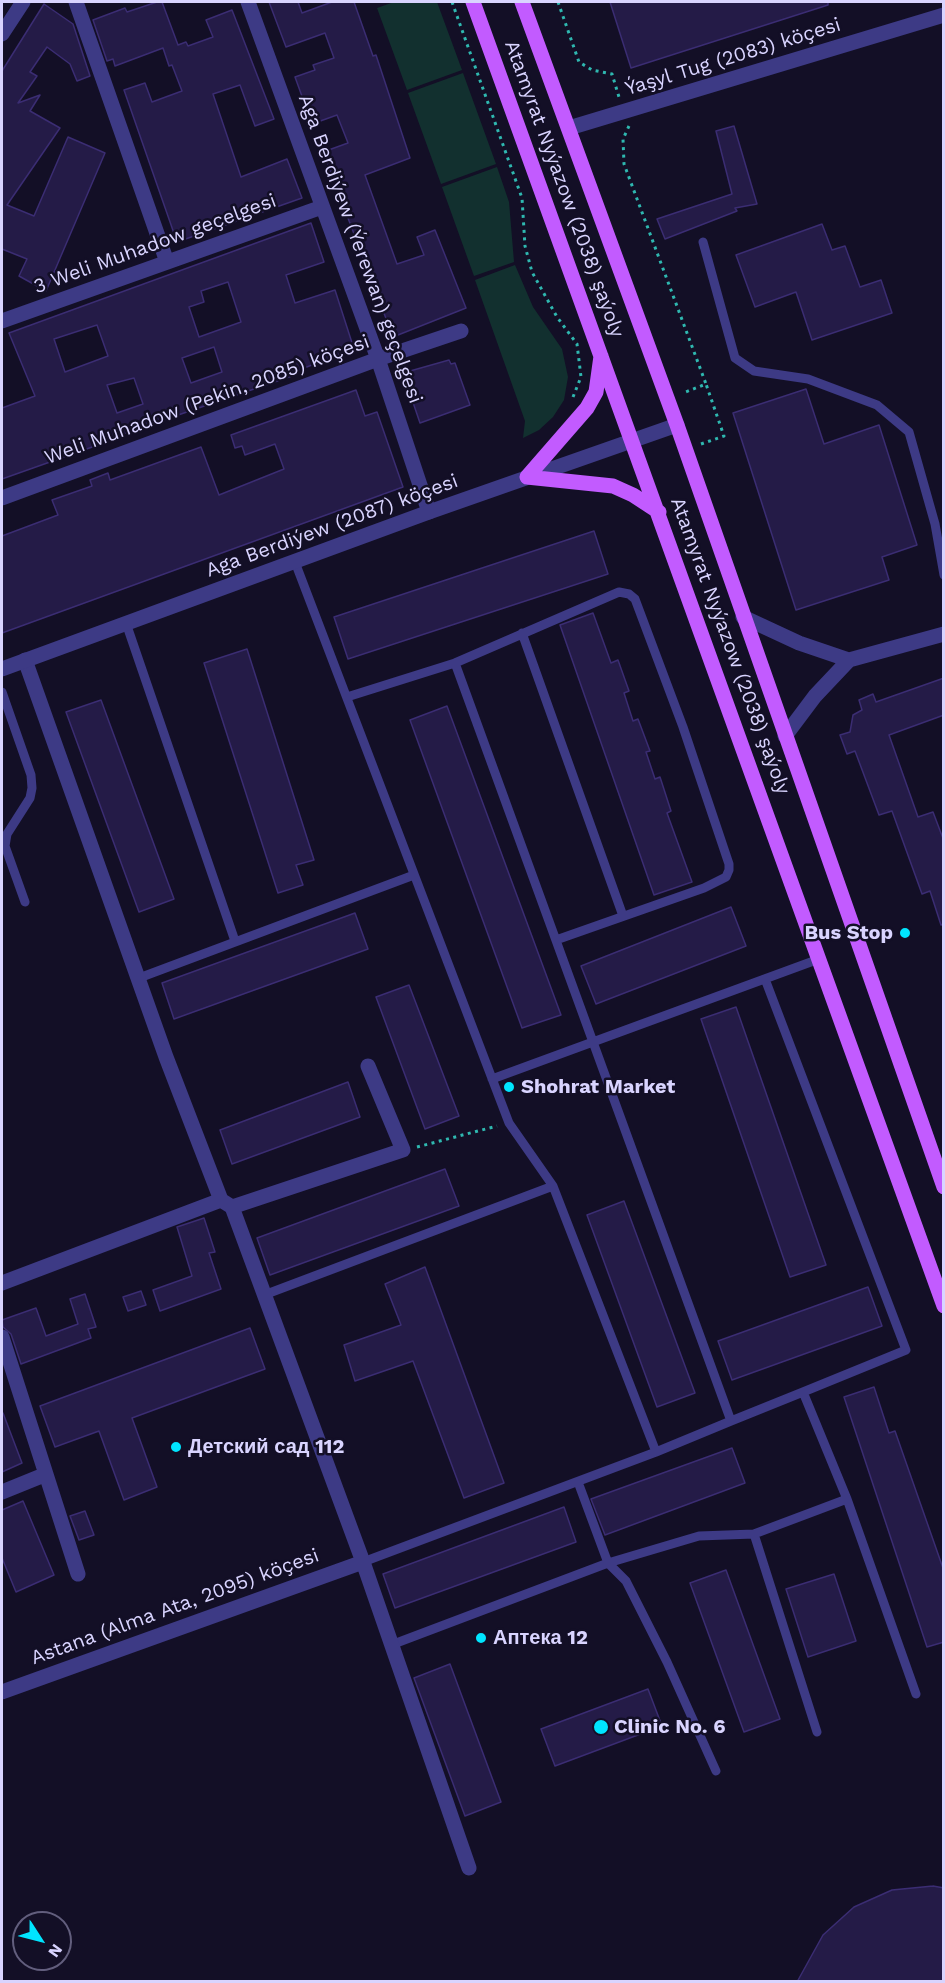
<!DOCTYPE html>
<html>
<head>
<meta charset="utf-8">
<style>
	body { margin:0 }
	#map { position:relative; width:945px; height:1983px; overflow:hidden; background:#130f26; font-family:"Work Sans",sans-serif }
	canvas { display:block }
	.frame { position:absolute; inset:0; border:3px solid #d9d4ff; pointer-events:none }
	.north { position:absolute; left:12px; top:1911px; width:60px; height:60px; box-sizing:border-box; background:#130f26; border:2px solid #625e7d; border-radius:50%; rotate:126deg; font-size:16px; font-weight:700; line-height:24px; text-align:center; color:#d9d4ff }
	.north::after { content:''; display:block; margin:auto; width:21px; height:27px; background:#00e5ff; clip-path:polygon(50% 0,100% 100%,50% 72%,0 100%) }
</style>
</head>
<body>
<div id="map">
<canvas width="945" height="1983"></canvas>
<div class="frame"></div>
<div class="north">N</div>
</div>
<script>
const context = document.querySelector('canvas').getContext('2d');
context.lineJoin = 'round';
function fill(path, color) {
  context.fillStyle = color;
  context.fill(path, 'evenodd');
}
function toPath(rows) {
  const path = new Path2D();
  for (const r of rows) {
    path.moveTo(r[0], r[1]);
    for (let i = 2; i < r.length; i += 2) path.lineTo(r[i], r[i + 1]);
  }
  return path;
}
function stroke(path, color, width, dash) {
  context.strokeStyle = color;
  context.lineWidth = width;
  context.lineCap = dash ? 'butt' : 'round';
  context.setLineDash(dash || []);
  context.stroke(path);
}
function label(font, color, halo, rows, align = 'center') {
  context.font = font + ' "Work Sans",sans-serif';
  context.lineWidth = 5;
  context.setLineDash([]);
  context.textBaseline = 'middle';
  context.strokeStyle = halo;
  context.fillStyle = color;
  for (const [text, x, y, turn = 0] of rows) {
    context.save();
    context.translate(x, y);
    context.rotate((+turn || 0) * Math.PI / 180);
    context.textAlign = isNaN(turn) ? turn : align;
    if (halo) context.strokeText(text, 0, 0);
    context.fillText(text, 0, 0);
    context.restore();
  }
}
const green = toPath([
	[394,2,437,2,462,70,407,90,377,8],
	[463,73,496,164,441,184,408,93],
	[497,167,509,202,514,262,474,276,442,187],
	[515,265,533,307,562,349,568,377,564,400,553,417,539,430,523,438,525,421,475,280]
]);
const building = toPath([
	[157,2,162,2,178,45,186,42,188,46,213,37,206,20,232,10,274,119,255,126,240,85,213,94,241,177,287,159,302,198,177,242,124,90,145,83,152,102,182,91,172,65,169,66,163,48,115,66,113,59,107,61,93,20,125,8,127,12,157,2],
	[269,2,298,2,302,13,332,2,354,2,373,56,376,55,410,158,365,175,397,264,424,255,417,237,435,230,466,308,393,337,323,152,348,143,337,115,312,124,295,77,315,70,313,65,334,58,325,33,286,47,269,2],
	[610,2,828,2,828,5,631,68,610,2],
	[44,4,73,24,90,76,77,81,70,64,47,47,30,72,37,76,18,103,40,95,30,111,60,128,7,205,34,216,68,137,105,153,46,291,19,276,27,259,2,249,2,71,44,4],
	[734,126,757,204,735,208,737,211,665,239,657,219,732,194,716,131,734,126],
	[311,223,324,262,286,275,295,303,335,290,354,349,291,373,292,376,111,438,112,440,2,479,2,408,35,396,9,333,311,223],
	[228,282,241,322,199,337,189,307,204,302,201,291,228,282],
	[97,325,108,356,65,372,54,339,97,325],
	[214,347,222,372,191,383,182,358,214,347],
	[134,378,143,404,117,413,107,385,134,378],
	[822,224,832,250,845,246,860,287,881,280,892,313,812,340,796,292,755,307,736,255,822,224],
	[449,360,451,364,455,363,470,405,420,423,403,373,449,360],
	[806,389,824,444,879,425,917,545,882,557,889,580,796,610,733,413,806,389],
	[356,390,365,416,377,412,403,487,2,633,2,536,58,515,52,500,92,486,90,480,108,473,110,480,201,447,219,495,284,469,275,444,245,455,242,446,235,448,231,435,356,390],
	[594,531,608,574,348,659,334,617,594,531],
	[593,613,611,663,618,660,629,691,624,693,633,721,638,719,650,751,646,752,655,779,660,777,671,811,667,813,692,882,654,895,560,625,593,613],
	[247,649,314,860,296,865,303,885,278,893,204,663,247,649],
	[944,678,944,715,889,735,918,817,933,812,944,841,944,924,941,925,930,891,922,894,892,811,879,815,855,751,847,754,840,735,850,732,853,715,862,710,859,700,873,694,876,702,944,678],
	[101,700,174,899,139,912,66,712,101,700],
	[447,706,561,1015,522,1028,410,720,447,706],
	[731,907,746,946,596,1004,581,966,731,907],
	[355,913,368,949,174,1019,162,983,355,913],
	[409,985,459,1116,425,1129,376,997,409,985],
	[736,1007,826,1265,790,1277,701,1019,736,1007],
	[348,1082,360,1117,232,1164,220,1130,348,1082],
	[445,1169,459,1206,270,1275,257,1238,445,1169],
	[624,1201,695,1393,657,1407,587,1215,624,1201],
	[204,1218,215,1252,209,1253,221,1289,160,1311,153,1290,192,1276,177,1227,204,1218],
	[425,1267,504,1483,464,1498,413,1361,355,1381,344,1345,401,1325,385,1284,425,1267],
	[868,1287,882,1326,732,1380,718,1341,868,1287],
	[141,1291,146,1305,128,1311,123,1297,141,1291],
	[85,1294,96,1327,88,1329,91,1338,21,1364,11,1334,3,1327,2,1320,36,1308,46,1336,78,1324,70,1299,85,1294],
	[250,1328,265,1369,132,1418,157,1487,124,1500,99,1431,55,1447,40,1406,250,1328],
	[874,1387,889,1433,895,1431,944,1571,944,1642,927,1647,844,1397,874,1387],
	[3,1413,22,1463,2,1472,2,1414,3,1413],
	[732,1448,745,1483,605,1535,591,1499,732,1448],
	[23,1501,54,1575,16,1592,2,1558,2,1510,23,1501],
	[564,1507,576,1542,395,1608,383,1574,564,1507],
	[85,1511,94,1535,79,1540,70,1516,85,1511],
	[726,1570,780,1719,744,1732,690,1583,726,1570],
	[834,1574,856,1641,808,1657,786,1589,834,1574],
	[450,1664,501,1802,465,1816,414,1678,450,1664],
	[648,1689,662,1726,555,1766,541,1729,648,1689],
	[933,1886,944,1888,944,1982,797,1982,823,1935,854,1907,892,1890,933,1886]
]);
const path = toPath([
	[452,2,522,198,525,246,532,272,557,317,577,344,581,377,573,397,575,399],
	[558,2,579,62,592,70,612,74,619,97],
	[629,126,623,139,624,164,706,384,683,393],
	[701,444,724,436,706,384],
	[417,1147,497,1126]
]);
const service = toPath([
	[703,242,735,358,754,371,808,379,877,405,909,432,935,524,944,575],
	[295,562,509,1123,553,1186,656,1452,363,1562],
	[126,623,235,941],
	[522,633,623,916],
	[455,663,731,1421,656,1452],
	[2,692,31,775,32,788,30,798,7,834,5,846,25,902],
	[347,697,455,663,619,592,629,594,635,599,683,727,729,864,729,870,726,877,704,888,556,940],
	[139,978,414,875],
	[765,979,906,1350,803,1392],
	[492,1079,819,959],
	[264,1295,553,1186],
	[731,1421,803,1392,847,1499,916,1694],
	[578,1482,608,1563,626,1581,667,1662,716,1771],
	[754,1534,847,1499],
	[391,1645,608,1563,699,1536,754,1534,817,1732]
]);
const minor = toPath([
	[76,2,167,262],
	[248,2,378,359,429,512],
	[2,34,23,2],
	[569,128,944,15],
	[2,321,322,207],
	[2,498,378,359,461,331],
	[743,617,799,643,849,660],
	[25,660,166,1057,221,1200,232,1207,363,1562,469,1868],
	[785,736,815,696,849,660,944,634],
	[232,1207,403,1150,368,1066],
	[2,1283,221,1200],
	[2,1337,78,1574],
	[2,1492,44,1475],
	[2,1692,363,1562]
]);
const tertiary = toPath([
	[2,669,429,512,677,425]
]);
const primary = toPath([
	[473,2,944,1306],
	[522,2,677,425,944,1187],
	[527,477,587,408,596,392,601,356],
	[527,477,613,486,633,495,659,512]
]);
const markers = [
	[905,933,6,"#00e5ff"],
	[509,1087,6,"#00e5ff"],
	[176,1447,6,"#00e5ff"],
	[481,1638,6,"#00e5ff"],
	[601,1727,8,"#00e5ff"]
];
const streetNames = [
	["Ýaşyl Tug (2083) köçesi",733,57,-17],
	["Atamyrat Nyýazow (2038) şaýoly",564,189,70],
	["3 Weli Muhadow geçelgesi",155,244,-20],
	["Aga Berdiýew (Ýerewan) geçelgesi",360,249,70],
	["Weli Muhadow (Pekin, 2085) köçesi",207,400,-20],
	["Aga Berdiýew (2087) köçesi",332,526,-20],
	["Atamyrat Nyýazow (2038) şaýoly",730,646,70],
	["Astana (Alma Ata, 2095) köçesi",175,1607,-20]
];
const poiNames = [
	["Bus Stop",893,933,"right"],
	["Shohrat Market",521,1087],
	["Детский сад 112",188,1447],
	["Аптека 12",493,1638],
	["Clinic No. 6",614,1727]
];
fill(green, '#12302f');
fill(building, '#241b47');
stroke(building, '#3b2d73', 1.5);
stroke(path, '#2fb8b0', 3, [3, 4.5]);
stroke(service, '#3d3a85', 9);
stroke(minor, '#3d3a85', 15);
stroke(tertiary, '#3d3a85', 15);
stroke(primary, '#c25bff', 15);
for (const [x, y, r, color] of markers) {
  const dot = new Path2D();
  dot.arc(x, y, r, 0, 2 * Math.PI);
  context.fillStyle = color;
  context.fill(dot);
  stroke(dot, '#130f26', 2);
}
label('20px', '#d9d4ff', '#130f26', streetNames);
label('bold 20px', '#d9d4ff', '#130f26', poiNames, 'left');
</script>
</body>
</html>
